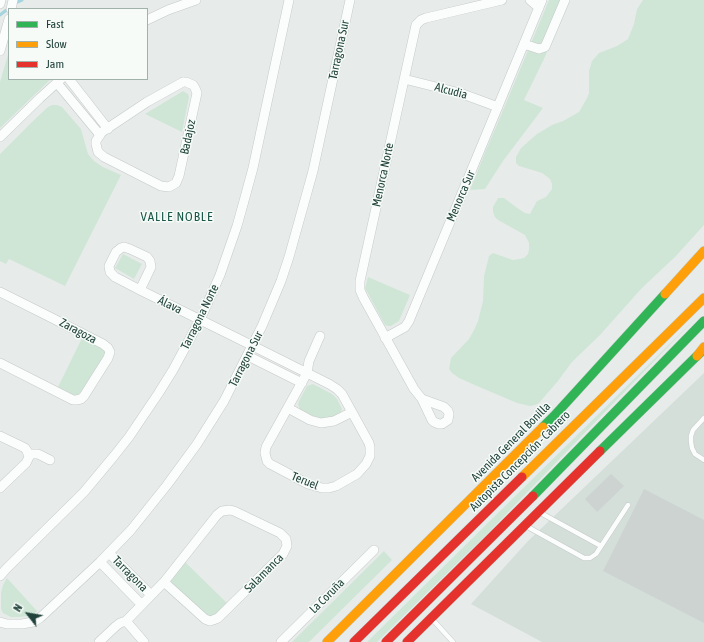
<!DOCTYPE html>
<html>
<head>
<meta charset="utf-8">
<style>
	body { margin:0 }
	#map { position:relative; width:704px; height:642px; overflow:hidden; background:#e7ecea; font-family:"Asap Condensed",sans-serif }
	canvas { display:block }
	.legend { position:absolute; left:8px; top:8px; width:140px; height:72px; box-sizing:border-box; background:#f6fbf8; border:1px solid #a1b1ac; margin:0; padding:5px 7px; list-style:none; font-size:12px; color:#21433b }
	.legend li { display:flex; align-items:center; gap:8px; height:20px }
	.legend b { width:20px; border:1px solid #a1b1ac }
	.north { position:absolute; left:8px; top:594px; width:40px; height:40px; -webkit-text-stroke:3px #f6fbf8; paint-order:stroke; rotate:301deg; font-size:11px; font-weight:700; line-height:16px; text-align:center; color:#21433b }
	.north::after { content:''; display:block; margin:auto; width:14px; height:18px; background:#21433b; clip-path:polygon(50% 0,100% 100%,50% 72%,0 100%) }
</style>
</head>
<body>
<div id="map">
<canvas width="704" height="642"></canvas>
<ul class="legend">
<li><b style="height:5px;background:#30b455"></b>Fast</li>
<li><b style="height:5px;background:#ff9f0a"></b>Slow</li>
<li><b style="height:5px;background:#e5322d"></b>Jam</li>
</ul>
<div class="north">N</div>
</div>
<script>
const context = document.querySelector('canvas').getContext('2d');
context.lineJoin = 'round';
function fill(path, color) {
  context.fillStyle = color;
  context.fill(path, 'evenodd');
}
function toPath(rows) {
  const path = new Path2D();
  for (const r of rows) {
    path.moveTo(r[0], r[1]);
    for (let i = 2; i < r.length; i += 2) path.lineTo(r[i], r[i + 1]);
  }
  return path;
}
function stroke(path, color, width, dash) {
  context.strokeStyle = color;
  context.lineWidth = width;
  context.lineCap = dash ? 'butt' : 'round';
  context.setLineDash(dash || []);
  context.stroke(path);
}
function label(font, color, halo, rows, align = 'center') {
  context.font = font + ' "Asap Condensed",sans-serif';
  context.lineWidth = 3;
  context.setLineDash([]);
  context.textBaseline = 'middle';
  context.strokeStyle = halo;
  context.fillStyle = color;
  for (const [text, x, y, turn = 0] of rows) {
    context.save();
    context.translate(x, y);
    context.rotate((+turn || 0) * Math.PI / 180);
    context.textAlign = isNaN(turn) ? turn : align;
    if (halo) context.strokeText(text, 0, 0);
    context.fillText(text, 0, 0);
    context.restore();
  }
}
const built = toPath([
	[704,373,704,642,542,642,471,604,528,541]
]);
const green = toPath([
	[549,0,569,0,544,59,524,100,543,108,503,161,485,189,470,190,486,150,496,127],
	[643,0,704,0,704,225,676,256,641,289,600,335,572,362,558,381,539,403,535,405,530,406,517,403,477,386,459,378,452,373,449,369,451,358,469,339,474,330,478,321,483,301,484,276,489,256,493,253,513,260,519,259,524,258,528,254,529,249,529,243,525,235,498,220,495,217,493,212,493,207,498,198,504,198,516,207,525,213,530,214,532,210,537,201,546,197,552,189,552,184,550,179,542,173,519,166,516,163,516,157,521,148,537,134,552,125,563,121,579,112,587,98,589,93,589,71,592,61,599,53,617,46,628,39,634,24,637,9],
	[9,51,9,79,51,79,0,128,0,82],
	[183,91,188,94,189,97,182,132,145,114],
	[52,105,57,105,62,107,81,129,88,154,94,161,103,167,121,175,65,286,9,259,6,264,0,261,0,154,34,120,48,107],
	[123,254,142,264,134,279,115,268],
	[368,277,410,295,399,321,391,326,388,326,385,325,365,288],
	[698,316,488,533,377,642,367,642],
	[82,338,102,347,106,353,83,391,77,395,72,395,58,387],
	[313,384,332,394,337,399,342,409,341,412,339,415,325,420,314,417,300,410,298,404,299,401,307,386],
	[384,551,392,560,309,642,292,642],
	[184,561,228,604,216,616,209,618,171,583,171,580],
	[7,578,37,611,34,614,29,616,18,617,11,617,3,613,1,609,1,593,3,585]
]);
const stream = toPath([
	[15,3,22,0],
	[0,15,9,8]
]);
const building = toPath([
	[611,474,624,486,597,512,585,499],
	[644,489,704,520,704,623,603,571]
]);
const lane = toPath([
	[704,418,693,430,691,436,691,442,692,448,695,454,704,460],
	[539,512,601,546],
	[526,526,584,558,590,558,596,554,628,505],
	[433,620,453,642]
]);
const street = toPath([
	[530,0,539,8],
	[0,4,1,0],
	[11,9,13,0],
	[147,20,168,10,196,0],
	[524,44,539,49,545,47,565,0],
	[0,51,9,19],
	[69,79,108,129],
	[404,79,460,93,498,107],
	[183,82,186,82,193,85,195,88,197,93,179,176,176,183,169,187,161,186,104,157,98,152,96,144,96,141,102,132,147,102,183,82],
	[57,83,100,135],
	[0,137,40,98,61,79],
	[140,290,151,267,150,261,147,257,130,249,124,247,121,248,116,252,109,266,110,272,115,277,140,290,253,346,329,384,337,389,342,394,369,443,370,447,370,456,366,464,357,474,336,486,329,488,322,488,308,484,274,466,270,464,267,461,265,453,266,447,307,373,309,361,320,336],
	[0,292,48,316,103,344,108,348,110,352,108,358,84,396,81,399,76,400,73,400,0,363],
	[385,338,405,327,409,321,542,0],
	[248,356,302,383],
	[422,399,444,407,448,411,449,414,448,420,442,424,439,424,434,422,432,420,422,399,414,389,363,297,360,290,360,281,416,25,421,20,426,18,502,0],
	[288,408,310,420,321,423,334,421,352,412],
	[0,436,25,448,27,451,29,457,26,463,0,488],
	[29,454,38,454,50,460],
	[109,553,151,595],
	[100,562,142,605],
	[0,576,6,569,84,492,114,456,129,437,158,394,173,370,200,320,220,275,237,226,244,201,253,168,289,0],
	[126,621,144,642],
	[0,622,7,624,22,624,33,622,40,618,100,562,131,530,167,485,197,444,224,401,262,326,281,281,289,257,313,171,350,0],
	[99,642,116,626,120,623,126,621,164,582,217,515,222,511,230,510,234,511,280,533,286,539,287,546,283,554,218,618,213,620,210,621,205,619,164,582],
	[281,642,374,550]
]);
const fast = toPath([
	[543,427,554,416,665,294],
	[600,451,703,350],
	[533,496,704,321]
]);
const slow = toPath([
	[665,294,704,251],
	[697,356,704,347],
	[522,477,704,298],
	[327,642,543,427]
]);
const jam = toPath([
	[354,642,522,477],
	[386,642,533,496],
	[407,642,600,451]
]);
const streetNames = [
	["Tarragona Sur",339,50,-78],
	["Alcudia",451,91,15],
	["Badajoz",188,137,-78],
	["Menorca Norte",383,175,-78],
	["Menorca Sur",461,196,-67],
	["Álava",170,305,26],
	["Tarragona Norte",200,317,-64],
	["Zaragoza",78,331,28],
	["Tarragona Sur",246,359,-63],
	["Avenida General Bonilla",511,442,-45],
	["Autopista Concepción - Cabrero",520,461,-45],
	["Teruel",305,481,22],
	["Salamanca",264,573,-45],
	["Tarragona",130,574,45],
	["La Coruña",327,596,-45]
];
const neighbourhoodNames = [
	["VALLE NOBLE",177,217]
];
fill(built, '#d4dfda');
fill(green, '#cfe6d7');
stroke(stream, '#a4d4dd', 3);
fill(building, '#cdd3d1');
stroke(lane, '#c4c9c7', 5.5);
stroke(street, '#c4c9c7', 10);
stroke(fast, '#c2cac7', 10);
stroke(slow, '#c2cac7', 10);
stroke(jam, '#c2cac7', 10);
stroke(lane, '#fbfcfc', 4.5);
stroke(street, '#fbfcfc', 9);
stroke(fast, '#30b455', 9);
stroke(slow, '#ff9f0a', 9);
stroke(jam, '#e5322d', 9);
label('12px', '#21433b', '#f6fbf8', streetNames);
context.letterSpacing = '1px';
label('13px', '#1b584a', '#f6fbf8', neighbourhoodNames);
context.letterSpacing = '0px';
</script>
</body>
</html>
